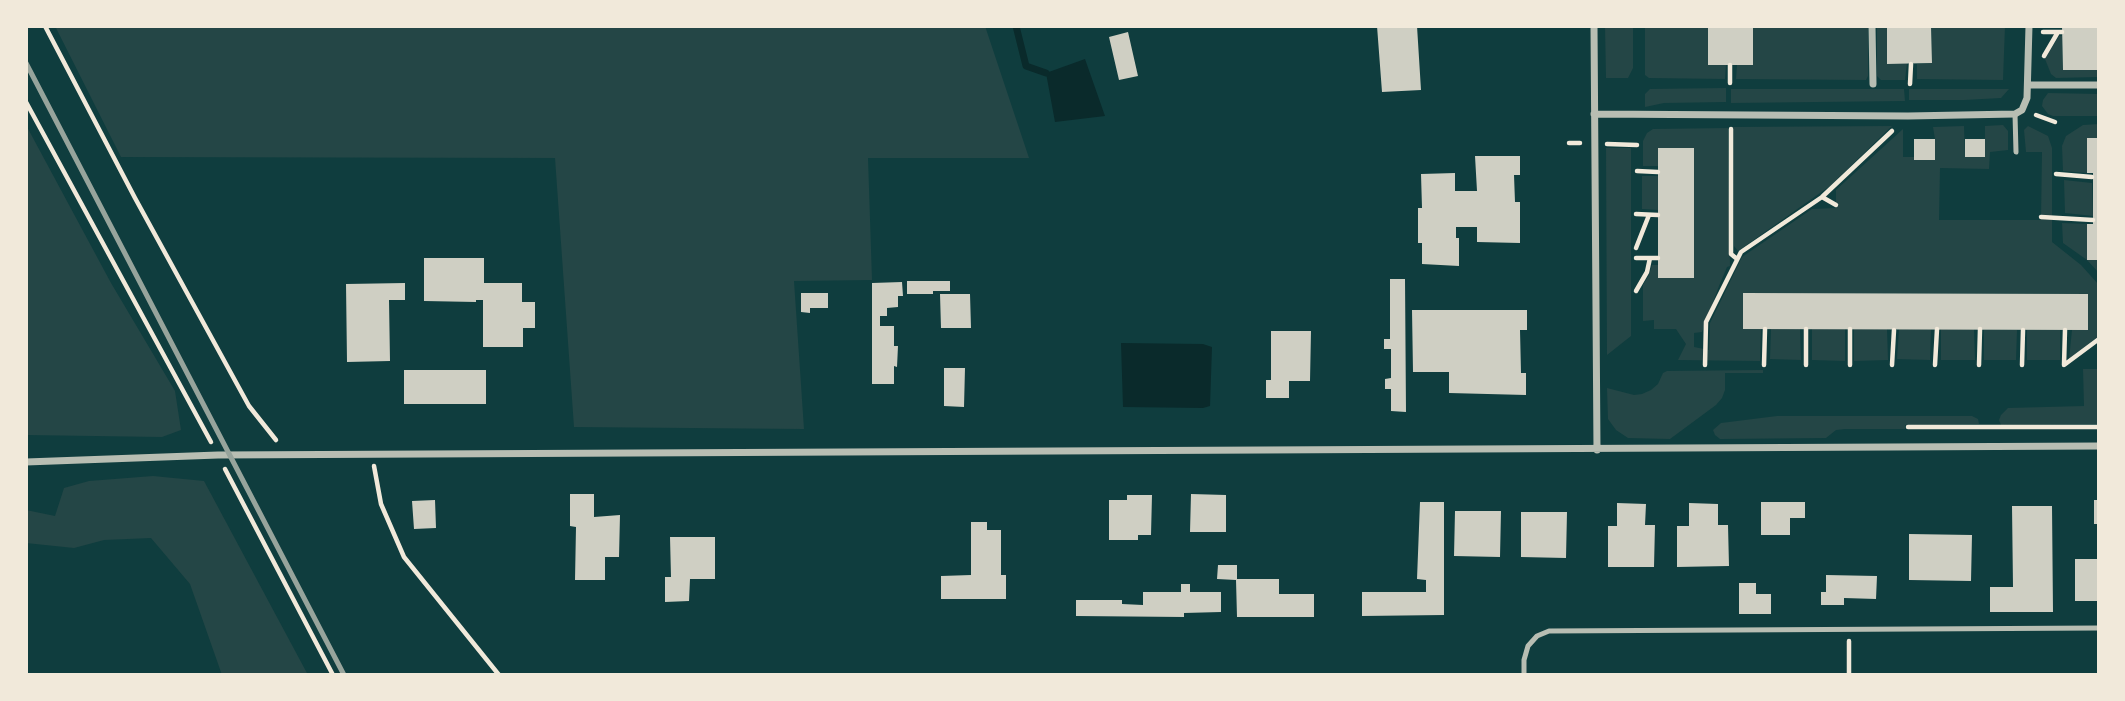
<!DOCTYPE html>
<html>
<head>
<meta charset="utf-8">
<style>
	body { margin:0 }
	#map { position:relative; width:2125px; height:701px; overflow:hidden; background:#0f3d3e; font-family:Mulish,sans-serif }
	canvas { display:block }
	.frame { position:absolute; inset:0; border:28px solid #f1e9da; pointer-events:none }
</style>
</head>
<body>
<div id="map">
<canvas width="2125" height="701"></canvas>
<div class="frame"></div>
</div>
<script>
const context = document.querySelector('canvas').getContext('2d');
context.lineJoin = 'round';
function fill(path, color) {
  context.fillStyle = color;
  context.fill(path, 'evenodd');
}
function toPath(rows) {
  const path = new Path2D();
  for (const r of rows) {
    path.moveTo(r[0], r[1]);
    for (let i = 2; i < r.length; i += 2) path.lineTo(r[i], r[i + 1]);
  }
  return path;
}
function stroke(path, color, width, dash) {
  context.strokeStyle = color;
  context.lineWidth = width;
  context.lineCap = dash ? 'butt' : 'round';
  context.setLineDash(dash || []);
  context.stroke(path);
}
const green = toPath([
	[55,26,985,26,1029,158,868,158,872,280,794,281,804,429,574,427,555,158,121,157],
	[1605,26,1633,26,1633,68,1628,78,1606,78],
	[1645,26,1708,26,1708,64,1726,65,1725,79,1649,78,1645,75],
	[1753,26,1868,26,1868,76,1866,80,1736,79,1737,65,1753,64],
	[1877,26,1887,26,1887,64,1907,63,1905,80,1881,80,1877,76],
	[1931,26,2005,26,2003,80,1917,79,1917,64,1932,63],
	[2059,36,2062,36,2063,70,2099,70,2099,77,2056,78,2051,74,2045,59],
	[1726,88,1726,102,1664,103,1645,107,1645,94,1650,89],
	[1731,89,1904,89,1905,101,1731,103],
	[1909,89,2009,89,2001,98,1964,100,1909,100],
	[2048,93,2099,94,2099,116,2053,116,2048,114,2042,106,2043,100],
	[2099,124,2099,138,2087,138,2087,173,2063,171,2062,146,2066,136,2083,125],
	[26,125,111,283,175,391,181,430,162,437,26,435],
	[2003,125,2008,131,2008,150,1990,152,1989,169,1940,168,1939,220,2041,220,2042,152,2026,152,2024,130,2028,126,2048,136,2052,148,2052,242,2081,265,2099,285,2099,336,2069,359,2072,330,2087,294,1743,293,1743,329,1761,329,1760,361,1678,360,1686,344,1676,329,1654,329,1654,320,1643,321,1643,285,1649,275,1652,265,1658,265,1694,277,1694,148,1658,148,1658,166,1643,166,1643,141,1647,133,1653,129,1728,128,1730,266,1727,267,1719,286,1702,332,1694,333,1694,347,1709,350,1710,323,1742,257,1812,209,1836,208,1836,190,1903,129,1903,157,1914,157,1914,160,1935,139,1933,127,1964,126,1965,157,1985,157,1985,126],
	[1892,126,1830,186,1738,251,1734,246,1733,127],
	[1606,148,1631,148,1631,336,1607,355],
	[1642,176,1658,176,1658,210,1642,209],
	[2064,180,2092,183,2093,216,2065,213],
	[2062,223,2087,224,2087,260,2099,260,2099,273,2087,260,2063,243],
	[1771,329,1800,329,1801,360,1770,359],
	[1812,329,1845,329,1845,361,1812,360],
	[1854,329,1887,329,1888,360,1854,361],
	[1899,329,1931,329,1930,360,1897,359],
	[1941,329,1974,329,1975,360,1941,360],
	[1984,330,2017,330,2016,360,1984,360],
	[2027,330,2060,330,2060,360,2027,360],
	[2083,369,2099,369,2099,424,2001,425,1999,420,2001,415,2008,408,2084,406],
	[1763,370,1763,373,1725,373,1725,390,1722,398,1716,405,1670,439,1628,438,1616,430,1608,419,1607,388,1634,395,1642,394,1651,390,1658,384,1663,373,1667,371],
	[1777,416,1972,416,1978,419,1979,424,1905,425,1905,429,1845,429,1836,430,1826,438,1720,439,1715,435,1713,430,1721,423],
	[153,476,204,481,308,675,222,675,190,584,151,538,104,540,74,548,26,543,26,510,55,516,64,488,89,481]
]);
const water = toPath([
	[1085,59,1105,116,1055,122,1046,73],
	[1121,343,1203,344,1212,347,1210,406,1203,408,1123,407]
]);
const stream = toPath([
	[1016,26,1026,66,1046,73]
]);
const building = toPath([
	[1377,26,1417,26,1421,90,1382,92],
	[1708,26,1753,26,1753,65,1708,65],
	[1887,26,1931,26,1932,63,1887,64],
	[2062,26,2099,26,2099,70,2063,70],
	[1128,32,1138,76,1119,80,1109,37],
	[2087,138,2099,138,2099,260,2087,260,2087,224,2093,224,2093,173,2087,173],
	[1914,139,1935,139,1935,160,1914,160],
	[1965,139,1985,139,1985,157,1965,157],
	[1658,148,1694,148,1694,278,1658,278],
	[1475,156,1520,156,1520,175,1514,175,1515,202,1520,202,1520,243,1477,242,1477,227,1456,227,1456,238,1459,238,1459,266,1422,264,1422,243,1418,243,1418,208,1422,208,1421,174,1455,173,1455,191,1477,191],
	[424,258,484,258,484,283,522,283,522,302,535,302,535,328,523,328,523,347,483,347,483,300,476,300,476,302,424,301],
	[1390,279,1405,279,1406,412,1391,411,1391,389,1385,389,1385,379,1391,378,1391,349,1384,349,1384,339,1390,339],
	[907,281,950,281,950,291,933,291,933,294,907,294],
	[902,282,903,296,898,296,898,307,887,308,887,316,880,316,880,326,894,326,894,346,898,346,897,367,894,366,894,384,872,384,872,283],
	[405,283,405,300,389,300,390,361,347,362,346,284],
	[801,293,828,293,828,308,810,308,810,313,801,312],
	[1743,293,2088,294,2088,330,1743,329],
	[940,294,970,294,971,328,941,328],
	[1412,310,1527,310,1527,330,1520,330,1521,373,1526,373,1526,395,1449,393,1449,372,1413,372],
	[1271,331,1311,331,1310,381,1289,381,1289,398,1266,398,1266,380,1271,380],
	[944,368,965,368,964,407,944,406],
	[404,370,486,370,486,404,404,404],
	[570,494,594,494,594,517,620,515,619,557,605,557,605,580,575,580,576,527,570,526],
	[1191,494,1226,495,1226,532,1190,532],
	[1127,495,1152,495,1151,535,1138,535,1138,540,1109,540,1109,500,1127,500],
	[435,500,436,528,414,529,412,501],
	[2094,500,2099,500,2099,524,2094,524],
	[1420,502,1444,502,1444,615,1362,616,1362,592,1426,592,1426,580,1417,579],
	[1761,502,1805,502,1805,518,1790,518,1790,535,1761,535],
	[1617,503,1646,504,1645,525,1655,525,1654,567,1608,567,1608,526,1617,526],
	[1689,503,1718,504,1718,525,1728,525,1729,566,1677,567,1677,526,1689,526],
	[2012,506,2052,506,2053,612,1990,612,1990,587,2013,587],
	[1455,511,1501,511,1500,557,1454,556],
	[1521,512,1567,512,1566,558,1521,557],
	[971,522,987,522,987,530,1001,530,1001,575,1006,575,1006,599,941,599,941,576,971,575],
	[1909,534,1972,535,1971,581,1909,580],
	[670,537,715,537,715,579,690,579,689,601,665,602,665,577,671,577],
	[2075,559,2099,559,2099,601,2075,601],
	[1218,565,1237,565,1237,579,1279,579,1279,594,1314,594,1314,617,1237,617,1236,580,1217,579],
	[1826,575,1877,576,1876,599,1844,598,1844,605,1821,605,1821,592,1826,592],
	[1739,583,1756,583,1756,594,1771,594,1771,614,1739,614],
	[1181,584,1190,584,1190,592,1221,592,1221,612,1184,613,1184,617,1076,616,1076,600,1122,600,1122,604,1143,605,1143,592,1181,592]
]);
const path = toPath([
	[45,26,135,198,249,406,276,440],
	[2043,32,2062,32],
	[2044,56,2058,32],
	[1730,83,1730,65],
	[1910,84,1911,64],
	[26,102,211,442],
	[2036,115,2055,122],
	[1731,129,1731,254,1737,259],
	[1569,143,1580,143],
	[1607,144,1637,145],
	[1637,171,1658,172],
	[2056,174,2092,177],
	[1822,197,1836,205],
	[1636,214,1658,215],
	[2041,217,2093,220],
	[1636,248,1649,215],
	[1636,258,1658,258],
	[1636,291,1647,272,1650,258],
	[1806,329,1806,365],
	[2065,330,2064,365,2099,339],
	[1705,365,1706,322,1741,252,1822,197,1892,131],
	[1764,365,1765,329],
	[1850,365,1850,329],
	[1892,365,1894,330],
	[1935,365,1937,329],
	[1979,365,1980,329],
	[2022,365,2023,330],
	[1908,427,2099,427],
	[374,466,381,504,404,557,499,675],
	[225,469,333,675],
	[1849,641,1849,675]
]);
const service = toPath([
	[2015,114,2016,152],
	[1524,675,1524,660,1528,646,1537,636,1549,631,2099,628]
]);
const minor = toPath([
	[1594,26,1597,450],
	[1872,26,1873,84],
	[2028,85,2099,85],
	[1594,114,1908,116,2015,114,2022,110,2027,98,2029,26],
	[26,462,218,455,2099,446]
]);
const rail = toPath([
	[26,63,344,675]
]);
fill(green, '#244646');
fill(water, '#0a2a2b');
stroke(stream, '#0a2a2b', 7);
fill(building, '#cfcfc3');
stroke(path, '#f1e9da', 4.5);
stroke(service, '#b8beb3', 5);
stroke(minor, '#b8beb3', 7);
stroke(rail, '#97a49c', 5);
</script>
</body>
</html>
